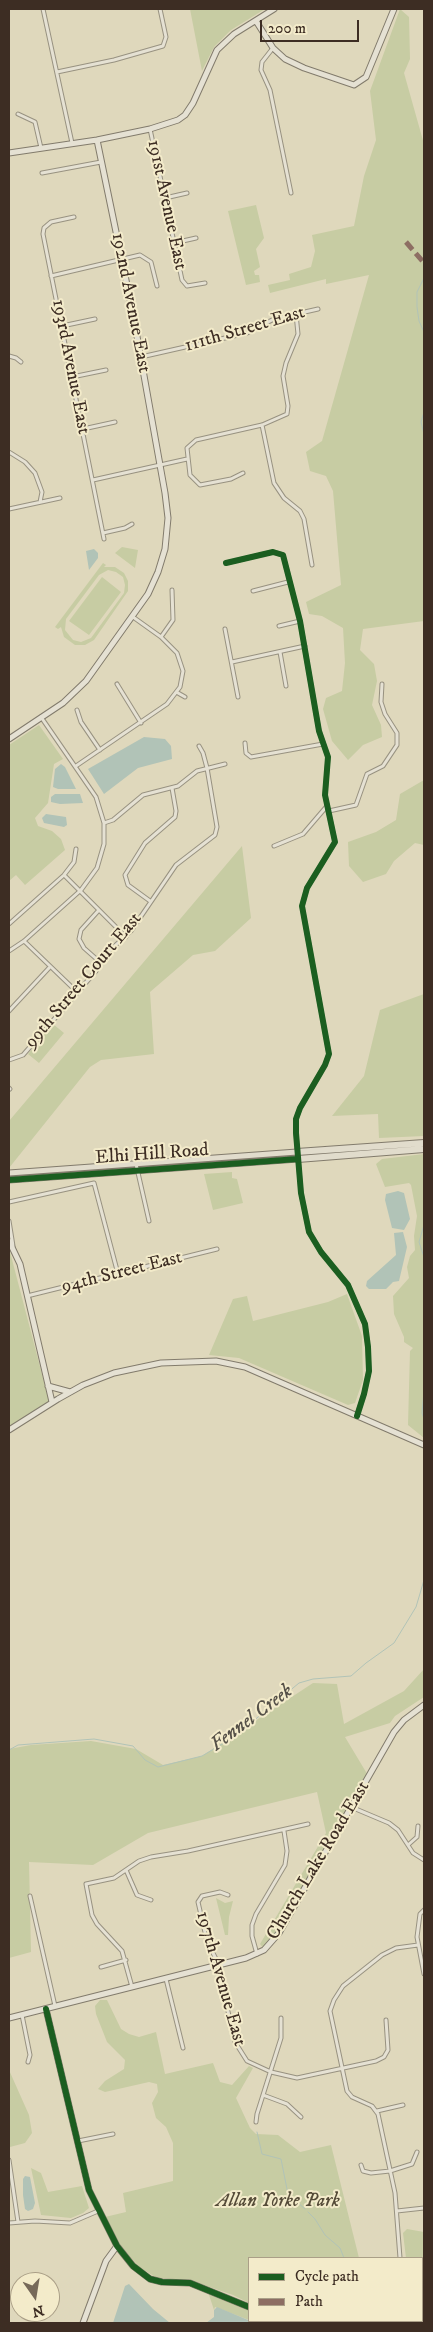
<!DOCTYPE html>
<html>
<head>
<meta charset="utf-8">
<style>
	body { margin:0 }
	#map { position:relative; width:433px; height:2332px; overflow:hidden; background:#dfd8bc; font-family:"IM FELL DW Pica",serif }
	canvas { display:block }
	.frame { position:absolute; inset:0; border:10px solid #3d2d23; pointer-events:none }
	.legend { position:absolute; left:248px; top:2257px; width:175px; height:65px; box-sizing:border-box; background:#f3ebca; border:1px solid #aa9f87; margin:0; padding:6px 9px; list-style:none; font-size:15px; color:#3d2d23 }
	.legend li { display:flex; align-items:center; gap:10px; height:25px }
	.legend b { width:25px; border:1px solid #aa9f87 }
	.north { position:absolute; left:10px; top:2272px; width:50px; height:50px; box-sizing:border-box; background:#f3ebca; border:1px solid #aa9f87; border-radius:50%; rotate:167deg; font-size:14px; font-weight:700; line-height:20px; text-align:center; color:#3d2d23 }
	.north::after { content:''; display:block; margin:auto; width:18px; height:22px; background:#766959; clip-path:polygon(50% 0,100% 100%,50% 72%,0 100%) }
	.scale { position:absolute; left:260px; top:20px; width:99px; height:22px; box-sizing:border-box; border:2px solid #3d2d23; border-top:0; padding-left:6px; font-size:15px; line-height:18px; white-space:nowrap; color:#3d2d23; -webkit-text-stroke:4px #f3ebca; paint-order:stroke }
</style>
</head>
<body>
<div id="map">
<canvas width="433" height="2332"></canvas>
<div class="frame"></div>
<ul class="legend">
<li><b style="height:6px;background:#1b5e20"></b>Cycle path</li>
<li><b style="height:6px;background:#8d6e63"></b>Path</li>
</ul>
<div class="north">N</div>
<div class="scale">200 m</div>
</div>
<script>
const context = document.querySelector('canvas').getContext('2d');
context.lineJoin = 'round';
function fill(path, color) {
  context.fillStyle = color;
  context.fill(path, 'evenodd');
}
function toPath(rows) {
  const path = new Path2D();
  for (const r of rows) {
    path.moveTo(r[0], r[1]);
    for (let i = 2; i < r.length; i += 2) path.lineTo(r[i], r[i + 1]);
  }
  return path;
}
function stroke(path, color, width, dash) {
  context.strokeStyle = color;
  context.lineWidth = width;
  context.lineCap = dash ? 'butt' : 'round';
  context.setLineDash(dash || []);
  context.stroke(path);
}
function label(font, color, halo, rows, align = 'center') {
  context.font = font + ' "IM FELL DW Pica",serif';
  context.lineWidth = 4;
  context.setLineDash([]);
  context.textBaseline = 'middle';
  context.strokeStyle = halo;
  context.fillStyle = color;
  for (const [text, x, y, turn = 0] of rows) {
    context.save();
    context.translate(x, y);
    context.rotate((+turn || 0) * Math.PI / 180);
    context.textAlign = isNaN(turn) ? turn : align;
    if (halo) context.strokeText(text, 0, 0);
    context.fillText(text, 0, 0);
    context.restore();
  }
}
const green = toPath([
	[190,9,265,9,231,30,214,47,202,71],
	[400,9,409,17,410,59,404,73,424,144,424,621,363,629,360,650,374,664,377,681,372,705,381,725,382,737,363,745,348,760,332,741,323,709,326,698,342,691,345,663,343,628,322,616,309,614,306,602,341,585,333,491,326,476,310,471,306,452,322,441,369,275,326,284,326,279,270,293,268,285,290,280,289,274,311,267,315,251,312,235,354,226,364,176,376,140,370,91],
	[256,205,264,238,256,249,260,267,254,271,255,275,259,275,260,282,246,285,228,211],
	[122,547,138,550,135,568,115,553],
	[103,563,106,565,104,567,115,567,124,573,128,581,128,591,94,640,85,645,75,645,64,637,61,627,58,629,55,627],
	[108,570,116,572,123,577,125,585,124,593,91,638,81,642,73,640,65,630,66,619,99,575],
	[102,577,121,592,89,635,69,621],
	[39,725,63,759,54,764,48,803,35,818,38,826,52,831,61,839,65,850,25,885,16,875,9,881,9,745],
	[424,780,424,845,415,843,394,861,386,874,363,882,349,866,348,842,376,832,396,820,400,794],
	[242,846,251,918,215,951,193,955,150,992,154,1054,101,1060,90,1067,9,1168,9,1121],
	[424,994,424,1136,379,1138,378,1114,332,1116,364,1076,380,1010],
	[53,1024,64,1033,39,1063,28,1054],
	[424,1154,424,1438,408,1425,410,1351,413,1348,404,1342,404,1337,394,1314,393,1296,409,1278,407,1267,410,1256,415,1250,414,1236,417,1216,411,1185,409,1183,385,1187,376,1164,382,1159],
	[232,1172,232,1178,237,1179,243,1203,213,1210,204,1174],
	[9,1248,49,1401,9,1427],
	[347,1294,362,1336,363,1380,355,1403,348,1405,239,1358,209,1355,233,1299,247,1296,253,1321,328,1302],
	[424,1669,424,1697,395,1716,390,1723,345,1737,369,1777,332,1841,271,1940,263,1948,260,1944,326,1833,317,1792,148,1833,93,1865,29,1862,31,1952,9,1958,9,1749,31,1745,91,1741,136,1749,163,1765,202,1756,313,1683,337,1684,344,1724,404,1691],
	[216,1898,225,1903,233,1901,229,1917,228,1935,225,1935],
	[100,2000,107,2000,121,2029,129,2034,139,2037,156,2032,165,2074,213,2063,220,2082,232,2085,249,2066,253,2068,236,2098,250,2128,256,2134,278,2135,300,2152,331,2145,359,2258,249,2258,249,2303,233,2295,189,2280,157,2278,139,2267,121,2246,105,2217,126,2212,123,2193,173,2181,173,2143,166,2127,156,2118,152,2103,158,2092,157,2084,149,2082,105,2092,98,2089,105,2081,124,2069,125,2060,107,2042,96,2014,95,2006],
	[9,2070,29,2115,32,2133,25,2143,10,2147],
	[31,2168,41,2173,48,2192,82,2186,89,2208,83,2213,71,2218,41,2215],
	[407,2229,424,2232,424,2298,422,2296,422,2258,406,2258,403,2233],
	[208,2292,249,2310,249,2320,215,2307,214,2310],
	[267,2321,382,2321,383,2323,267,2323]
]);
const water = toPath([
	[94,549,98,553,98,558,89,570,86,551],
	[144,737,165,739,171,746,172,759,138,768,104,794,88,769],
	[61,764,65,767,76,789,58,789,53,787,55,769],
	[55,794,80,794,83,803,60,804,51,802,51,797],
	[46,814,66,817,67,825,64,827,44,823,42,818],
	[398,1191,404,1193,410,1219,404,1230,392,1228,385,1200,386,1194],
	[403,1232,407,1247,399,1281,393,1282,386,1289,369,1289,366,1286,367,1281,396,1255,394,1233],
	[25,2176,30,2177,35,2203,33,2209,28,2211,25,2209,23,2195,23,2179],
	[129,2284,153,2309,170,2323,113,2323,125,2286],
	[217,2307,248,2320,254,2323,206,2323,214,2317,214,2310]
]);
const stream = toPath([
	[424,278,417,292,417,307,419,321,424,332],
	[424,412,421,422,424,434],
	[424,1225,419,1242,424,1257],
	[424,1392,422,1413,424,1419],
	[9,1750,18,1745,94,1739,133,1746,145,1760,158,1767,202,1756,234,1737,299,1683,313,1679,351,1676,366,1663,394,1643,416,1607,424,1580],
	[257,2132,262,2154,281,2159,288,2194,305,2209],
	[308,2212,315,2219,325,2235,340,2248,344,2258],
	[372,2321,373,2323]
]);
const street = toPath([
	[43,9,72,143],
	[273,48,262,62,261,70,270,90,291,193],
	[57,72,114,60,163,46,166,37,160,9],
	[18,114,35,122,41,148],
	[150,129,182,280,187,286,205,283],
	[42,173,101,162],
	[165,198,187,193],
	[74,217,51,222,44,228,43,234,104,539],
	[174,243,196,238],
	[51,276,140,255,151,262,157,286],
	[62,326,95,319],
	[9,356,16,358,21,362],
	[141,357,247,333,274,319,318,309],
	[72,377,106,370],
	[262,425,274,483,284,498,300,511,304,519,312,565],
	[83,429,115,422],
	[9,452,25,462,35,473,42,492,40,502],
	[243,473,231,479,200,485,190,475,187,448,196,440,262,425,287,414,288,406,283,376,286,363,298,334,296,314],
	[93,480,187,459],
	[9,509,60,498],
	[103,533,125,528,132,524],
	[226,563,273,552,283,555,300,621,319,731,328,757,325,795,335,842,307,888,302,906,329,1054,325,1065,300,1108,296,1119,296,1133,301,1193,309,1232,321,1252,348,1285,365,1324,368,1347,369,1371,364,1394,357,1415],
	[253,591,288,582],
	[279,626,300,621],
	[225,629,238,697],
	[161,637,173,620,172,590],
	[280,652,286,686],
	[232,662,305,646],
	[117,684,141,723],
	[178,693,185,697],
	[77,710,81,722,100,750],
	[245,743,246,753,251,757,323,744],
	[76,766,167,704,180,687,183,671,177,653,161,637,133,617],
	[329,811,356,805,367,774,383,766,397,745,397,733,385,714,381,702,382,684],
	[104,823,113,820,143,795,178,786,197,771,225,764],
	[274,846,303,834,327,806],
	[64,875,126,937],
	[150,901,128,885,125,875,145,843,175,817,176,811,172,788],
	[99,910,81,930,79,939,84,948,101,963],
	[9,924,64,875,74,862,76,849],
	[24,941,77,992],
	[9,951,24,941,81,890,97,868,104,844,104,823,96,797,41,717],
	[9,1011,49,968],
	[9,1060,23,1055,96,971,107,953,131,931,176,865,215,835,217,827,207,768,203,753,199,746],
	[9,1088,10,1089],
	[136,1164,149,1221],
	[9,1202,94,1183,118,1274],
	[9,1221,13,1246],
	[27,1296,217,1249],
	[351,1807,389,1823,398,1830,413,1853,424,1860],
	[408,1845,417,1837,418,1826],
	[126,1870,137,1895,151,1900],
	[228,1895,220,1892,202,1896,198,1902,207,1941,216,1959,235,2042,247,2061,271,2072,297,2078,376,2061,384,2057,388,2050,386,2020],
	[30,1896,55,2006],
	[424,1910,420,1914,417,1937,424,1974],
	[257,1954,252,1936,252,1925,256,1914,285,1865,287,1851,284,1831],
	[101,1967,126,1960],
	[166,1979,183,2048],
	[132,1987,122,1951,97,1924,92,1915,86,1884,114,1878,139,1861,151,1857,188,1851,308,1824],
	[22,2015,30,2055,28,2062],
	[263,2095,287,2104,301,2117],
	[377,2111,403,2105],
	[256,2122,257,2114,281,2038,281,2018],
	[78,2141,113,2134],
	[9,2160,18,2222],
	[361,2165,363,2171,371,2173,390,2171,412,2164,417,2152],
	[397,2211,424,2208],
	[9,2223,35,2221,70,2223,98,2211],
	[400,2258,395,2193,378,2114,372,2106,352,2097,347,2091,330,2011,334,2000,343,1986,382,1955,396,1948,418,1945],
	[415,2321,415,2323]
]);
const secondary = toPath([
	[256,21,273,48,285,59,304,68,354,85,366,77,394,9],
	[9,153,97,140,150,129,178,120,185,115,193,103,217,50,234,34,274,9],
	[9,739,63,703,86,681,148,594,158,572,165,549,168,518,165,493,133,314,97,140],
	[9,1241,20,1264,52,1402],
	[48,1386,70,1392],
	[9,1430,58,1399,83,1385,114,1373,161,1363,216,1361,245,1367,424,1445],
	[46,2009,89,2190,117,2246,133,2266,150,2279,162,2282,190,2283,249,2307],
	[9,2018,246,1958,264,1950,279,1933,394,1732,404,1720,424,1705],
	[262,2321,264,2323],
	[83,2323,106,2261,117,2246],
	[422,2323,424,2323]
]);
const primary = toPath([
	[9,1173,297,1152],
	[9,1180,298,1159]
]);
const highway = toPath([
	[297,1152,424,1143],
	[298,1159,424,1149]
]);
const quiet = toPath([
	[406,242,424,263]
]);
const cycleway = toPath([
	[226,563,273,552,283,555,300,621,319,731,328,757,325,795,335,842,307,888,302,906,329,1054,325,1065,300,1108,296,1119,296,1133,301,1193,309,1232,321,1252,348,1285,365,1324,368,1347,369,1371,364,1394,357,1416],
	[9,1180,298,1159],
	[46,2009,89,2190,117,2246,133,2266,150,2279,162,2282,190,2283,249,2307]
]);
const streetNames = [
	["191st Avenue East",166,205,78],
	["192nd Avenue East",130,303,79],
	["111th Street East",245,330,-16],
	["193rd Avenue East",70,367,79],
	["99th Street Court East",84,981,-50],
	["Elhi Hill Road",152,1155,-4],
	["94th Street East",122,1273,-14],
	["Church Lake Road East",319,1861,-59],
	["197th Avenue East",220,1979,74]
];
const parkNames = [
	["Allan Yorke Park",278,2202]
];
const waterNames = [
	["Fennel Creek",252,1719,-37]
];
fill(green, '#c7cca3');
fill(water, '#b1c3b7');
stroke(stream, '#b1c3b7', 1);
stroke(street, '#989281', 5);
stroke(secondary, '#827b6c', 7);
stroke(primary, '#827b6c', 7);
stroke(highway, '#827b6c', 8);
stroke(street, '#e5e1d3', 3);
stroke(secondary, '#e5e1d3', 5);
stroke(primary, '#e1dccc', 5);
stroke(highway, '#e1dccc', 6);
stroke(quiet, '#8d6e63', 5, [10, 5]);
stroke(cycleway, '#1b5e20', 6);
label('19px', '#3d2d23', '#f3ebca', streetNames);
label('italic 19px', '#554b38', '#f3ebca', parkNames);
label('italic 20px', '#555048', '#f3ebca', waterNames);
</script>
</body>
</html>
